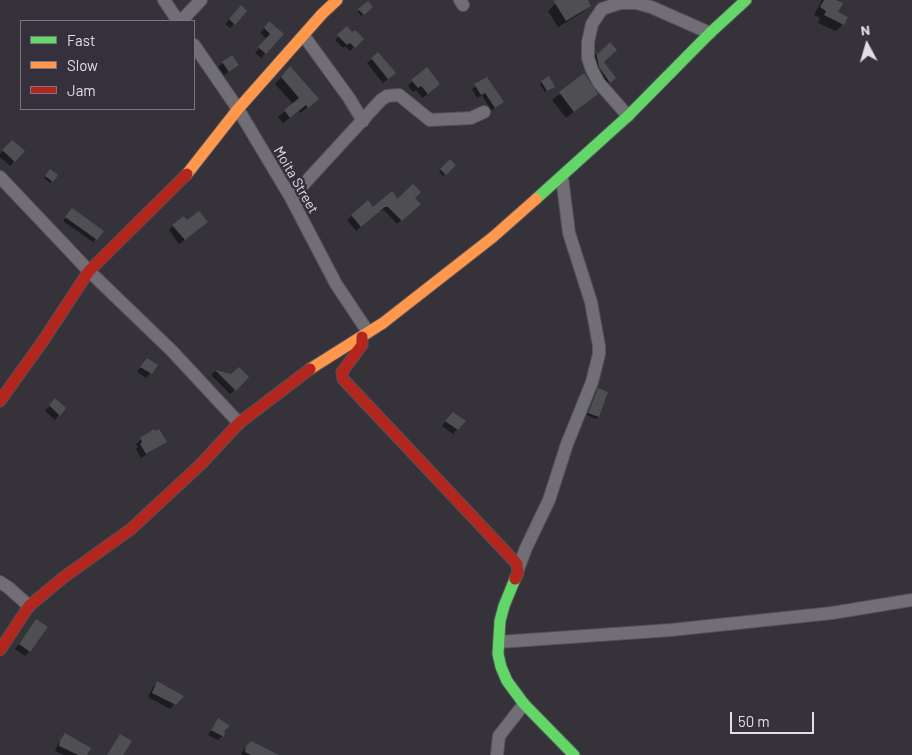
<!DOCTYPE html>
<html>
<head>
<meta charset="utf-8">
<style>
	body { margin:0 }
	#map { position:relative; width:912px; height:755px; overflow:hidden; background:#353339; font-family:Barlow,sans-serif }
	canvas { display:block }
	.legend { position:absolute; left:20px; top:20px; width:175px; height:90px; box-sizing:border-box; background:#34303c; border:1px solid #797680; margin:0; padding:6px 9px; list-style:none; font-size:15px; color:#e1dee6 }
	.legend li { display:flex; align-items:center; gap:10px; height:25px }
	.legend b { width:25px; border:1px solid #797680 }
	.north { position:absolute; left:842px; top:20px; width:50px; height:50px; -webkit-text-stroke:4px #34303c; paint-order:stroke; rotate:354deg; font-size:14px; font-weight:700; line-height:20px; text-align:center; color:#e1dee6 }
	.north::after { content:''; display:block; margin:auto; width:18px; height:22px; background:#e1dee6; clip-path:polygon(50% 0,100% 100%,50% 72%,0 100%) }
	.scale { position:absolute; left:730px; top:712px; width:84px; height:22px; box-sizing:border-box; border:2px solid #e1dee6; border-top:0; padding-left:6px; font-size:15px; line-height:18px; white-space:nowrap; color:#e1dee6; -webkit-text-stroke:4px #34303c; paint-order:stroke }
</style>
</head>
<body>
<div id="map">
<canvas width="912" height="755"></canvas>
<ul class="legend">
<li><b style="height:6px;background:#63d668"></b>Fast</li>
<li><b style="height:6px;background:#ff974d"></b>Slow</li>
<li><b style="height:6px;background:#b3261e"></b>Jam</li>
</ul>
<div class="north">N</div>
<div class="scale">50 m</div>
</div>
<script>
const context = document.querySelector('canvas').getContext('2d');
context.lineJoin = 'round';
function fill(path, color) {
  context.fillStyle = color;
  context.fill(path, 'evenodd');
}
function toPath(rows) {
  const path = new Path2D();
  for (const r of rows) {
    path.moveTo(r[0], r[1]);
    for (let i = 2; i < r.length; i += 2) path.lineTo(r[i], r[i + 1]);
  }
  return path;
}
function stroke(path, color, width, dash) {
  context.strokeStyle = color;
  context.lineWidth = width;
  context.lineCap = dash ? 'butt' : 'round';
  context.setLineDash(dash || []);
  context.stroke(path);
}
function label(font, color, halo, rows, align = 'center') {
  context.font = font + ' Barlow,sans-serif';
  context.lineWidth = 5;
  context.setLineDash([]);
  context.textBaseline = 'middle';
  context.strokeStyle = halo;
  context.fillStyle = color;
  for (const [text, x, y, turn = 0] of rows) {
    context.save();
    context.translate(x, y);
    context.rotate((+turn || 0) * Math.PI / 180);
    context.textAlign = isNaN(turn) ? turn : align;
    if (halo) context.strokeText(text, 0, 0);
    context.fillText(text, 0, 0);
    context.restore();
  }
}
const shadow = toPath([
	[559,0,586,0,590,5,583,12,558,27,548,11],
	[822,0,838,0,836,12,843,24,836,31,818,23,820,18,814,15],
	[368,3,372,7,361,16,358,12],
	[241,7,246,11,230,28,225,24],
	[269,23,282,34,261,58,255,53,267,39,260,33],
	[347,28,352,34,362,39,350,51,345,46,343,48,335,40],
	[596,53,602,62,611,81,606,85,597,70,594,56],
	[372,59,390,77,383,83,367,63],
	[223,63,233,69,224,75,218,67],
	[284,74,310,105,301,113,299,111,283,123,278,117,293,104,275,84],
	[584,75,596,94,566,118,552,100],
	[487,79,499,105,491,110,482,95,477,98,472,89],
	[412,81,434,88,423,98,416,90,413,92,408,86],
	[542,82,551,88,545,92,540,84],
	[12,141,23,151,10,166,0,157,0,154],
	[450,161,454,165,443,176,439,171],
	[48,172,52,181,50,183,44,178],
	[368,202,373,208,394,204,415,208,397,224,384,210,380,211,356,231,347,220],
	[73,210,102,232,93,242,63,221],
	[187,222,201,227,179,244,169,230,173,226],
	[147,359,156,366,146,378,137,372],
	[215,371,232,376,248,377,230,394,211,375],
	[597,392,598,417,596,419,587,415],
	[55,400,64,408,55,420,45,411],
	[448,418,464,421,453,434,442,426],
	[141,439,165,442,141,458,136,449,138,447,136,444],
	[36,620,30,651,25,656,15,649],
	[157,682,182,696,170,709,148,697,153,687],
	[218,720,224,730,223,736,218,740,208,735],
	[60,740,86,755,64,755,55,751],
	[251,742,276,755,241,755,242,752]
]);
const building = toPath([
	[553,0,588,0,591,6,566,21],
	[824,0,836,0,843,3,838,12,848,17,844,25,824,15,826,11,820,7],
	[368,1,373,7,364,15,358,9],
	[241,5,247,11,235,25,229,19],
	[269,21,284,34,266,54,258,47,270,34,264,28],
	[347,26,352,32,355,30,364,39,355,48,350,43,347,45,337,35],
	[610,42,617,50,604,62,616,78,610,83,599,67,596,52,598,54],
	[378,52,396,73,388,79,371,58],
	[232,55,239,65,229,72,222,62],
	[290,66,319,99,308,108,306,105,290,118,284,110,299,98,281,77],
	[427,67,440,84,428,94,421,86,418,88,411,80],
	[584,73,598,94,574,112,559,92],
	[549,76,555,87,547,91,541,81],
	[487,77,504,102,495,108,485,93,481,95,474,84],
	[12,140,25,151,15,162,2,150],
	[450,159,456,165,446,175,440,169],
	[50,169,58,175,53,182,45,176],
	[413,184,421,192,415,198,421,204,402,221,388,207,385,207,361,227,351,215,368,200,373,207,392,191,397,198,396,200],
	[72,208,104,231,97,240,65,217],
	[199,211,208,222,185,240,172,225,184,216,187,220],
	[147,358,158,365,152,374,140,367],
	[239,367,249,377,236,391,215,370,231,374],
	[598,388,608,392,599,417,588,413],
	[55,398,66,408,60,416,49,405],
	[453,412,466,421,458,430,445,421],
	[154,429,156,431,159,429,167,442,146,454,140,444,142,442,140,438],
	[36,619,48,627,30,652,19,644],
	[157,681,184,696,176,705,152,693],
	[218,718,230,726,225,730,224,737,211,730],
	[65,733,91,748,87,755,78,755,59,746,60,740],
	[120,734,132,741,123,755,107,755],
	[251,741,279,755,251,755,245,752,246,746]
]);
const street = toPath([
	[164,0,178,21],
	[460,0,463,5],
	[181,21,201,0],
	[304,36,349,98,363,121],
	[194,45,238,109,291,198,336,284,368,332],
	[628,116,599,83,592,70,588,58,588,42,592,24,602,9,620,3,636,3,651,7,710,33],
	[0,177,89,271,172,351,239,423],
	[291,198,381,100,387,96,399,95,430,120,471,118,484,112],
	[518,569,526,548,549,500,567,444,592,382,599,354,599,346,591,302,569,233,562,177],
	[0,582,9,588,29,606],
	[499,642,671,630,832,613,912,600],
	[497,755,499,736,524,704]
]);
const fast = toPath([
	[536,199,628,116,710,33,746,0],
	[515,579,504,606,500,621,498,654,501,667,507,681,524,704,574,755]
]);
const slow = toPath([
	[187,174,238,109,322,14,337,0],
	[310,369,383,323,493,237,536,199]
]);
const jam = toPath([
	[362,337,362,345,342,372,343,379,517,564,518,573,515,579],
	[0,401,43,341,89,271,187,174],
	[0,650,29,606,64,577,131,529,201,464,239,423,310,369]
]);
const streetNames = [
	["Moita Street",296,180,60]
];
fill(shadow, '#0007');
fill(building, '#4f4e53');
stroke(street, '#545258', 14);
stroke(fast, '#545258', 13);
stroke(slow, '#545258', 13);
stroke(jam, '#545258', 13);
stroke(street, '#716f75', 12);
stroke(fast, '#63d668', 11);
stroke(slow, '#ff974d', 11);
stroke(jam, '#b3261e', 11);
label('14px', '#e1dee6', '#34303c', streetNames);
</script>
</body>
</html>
